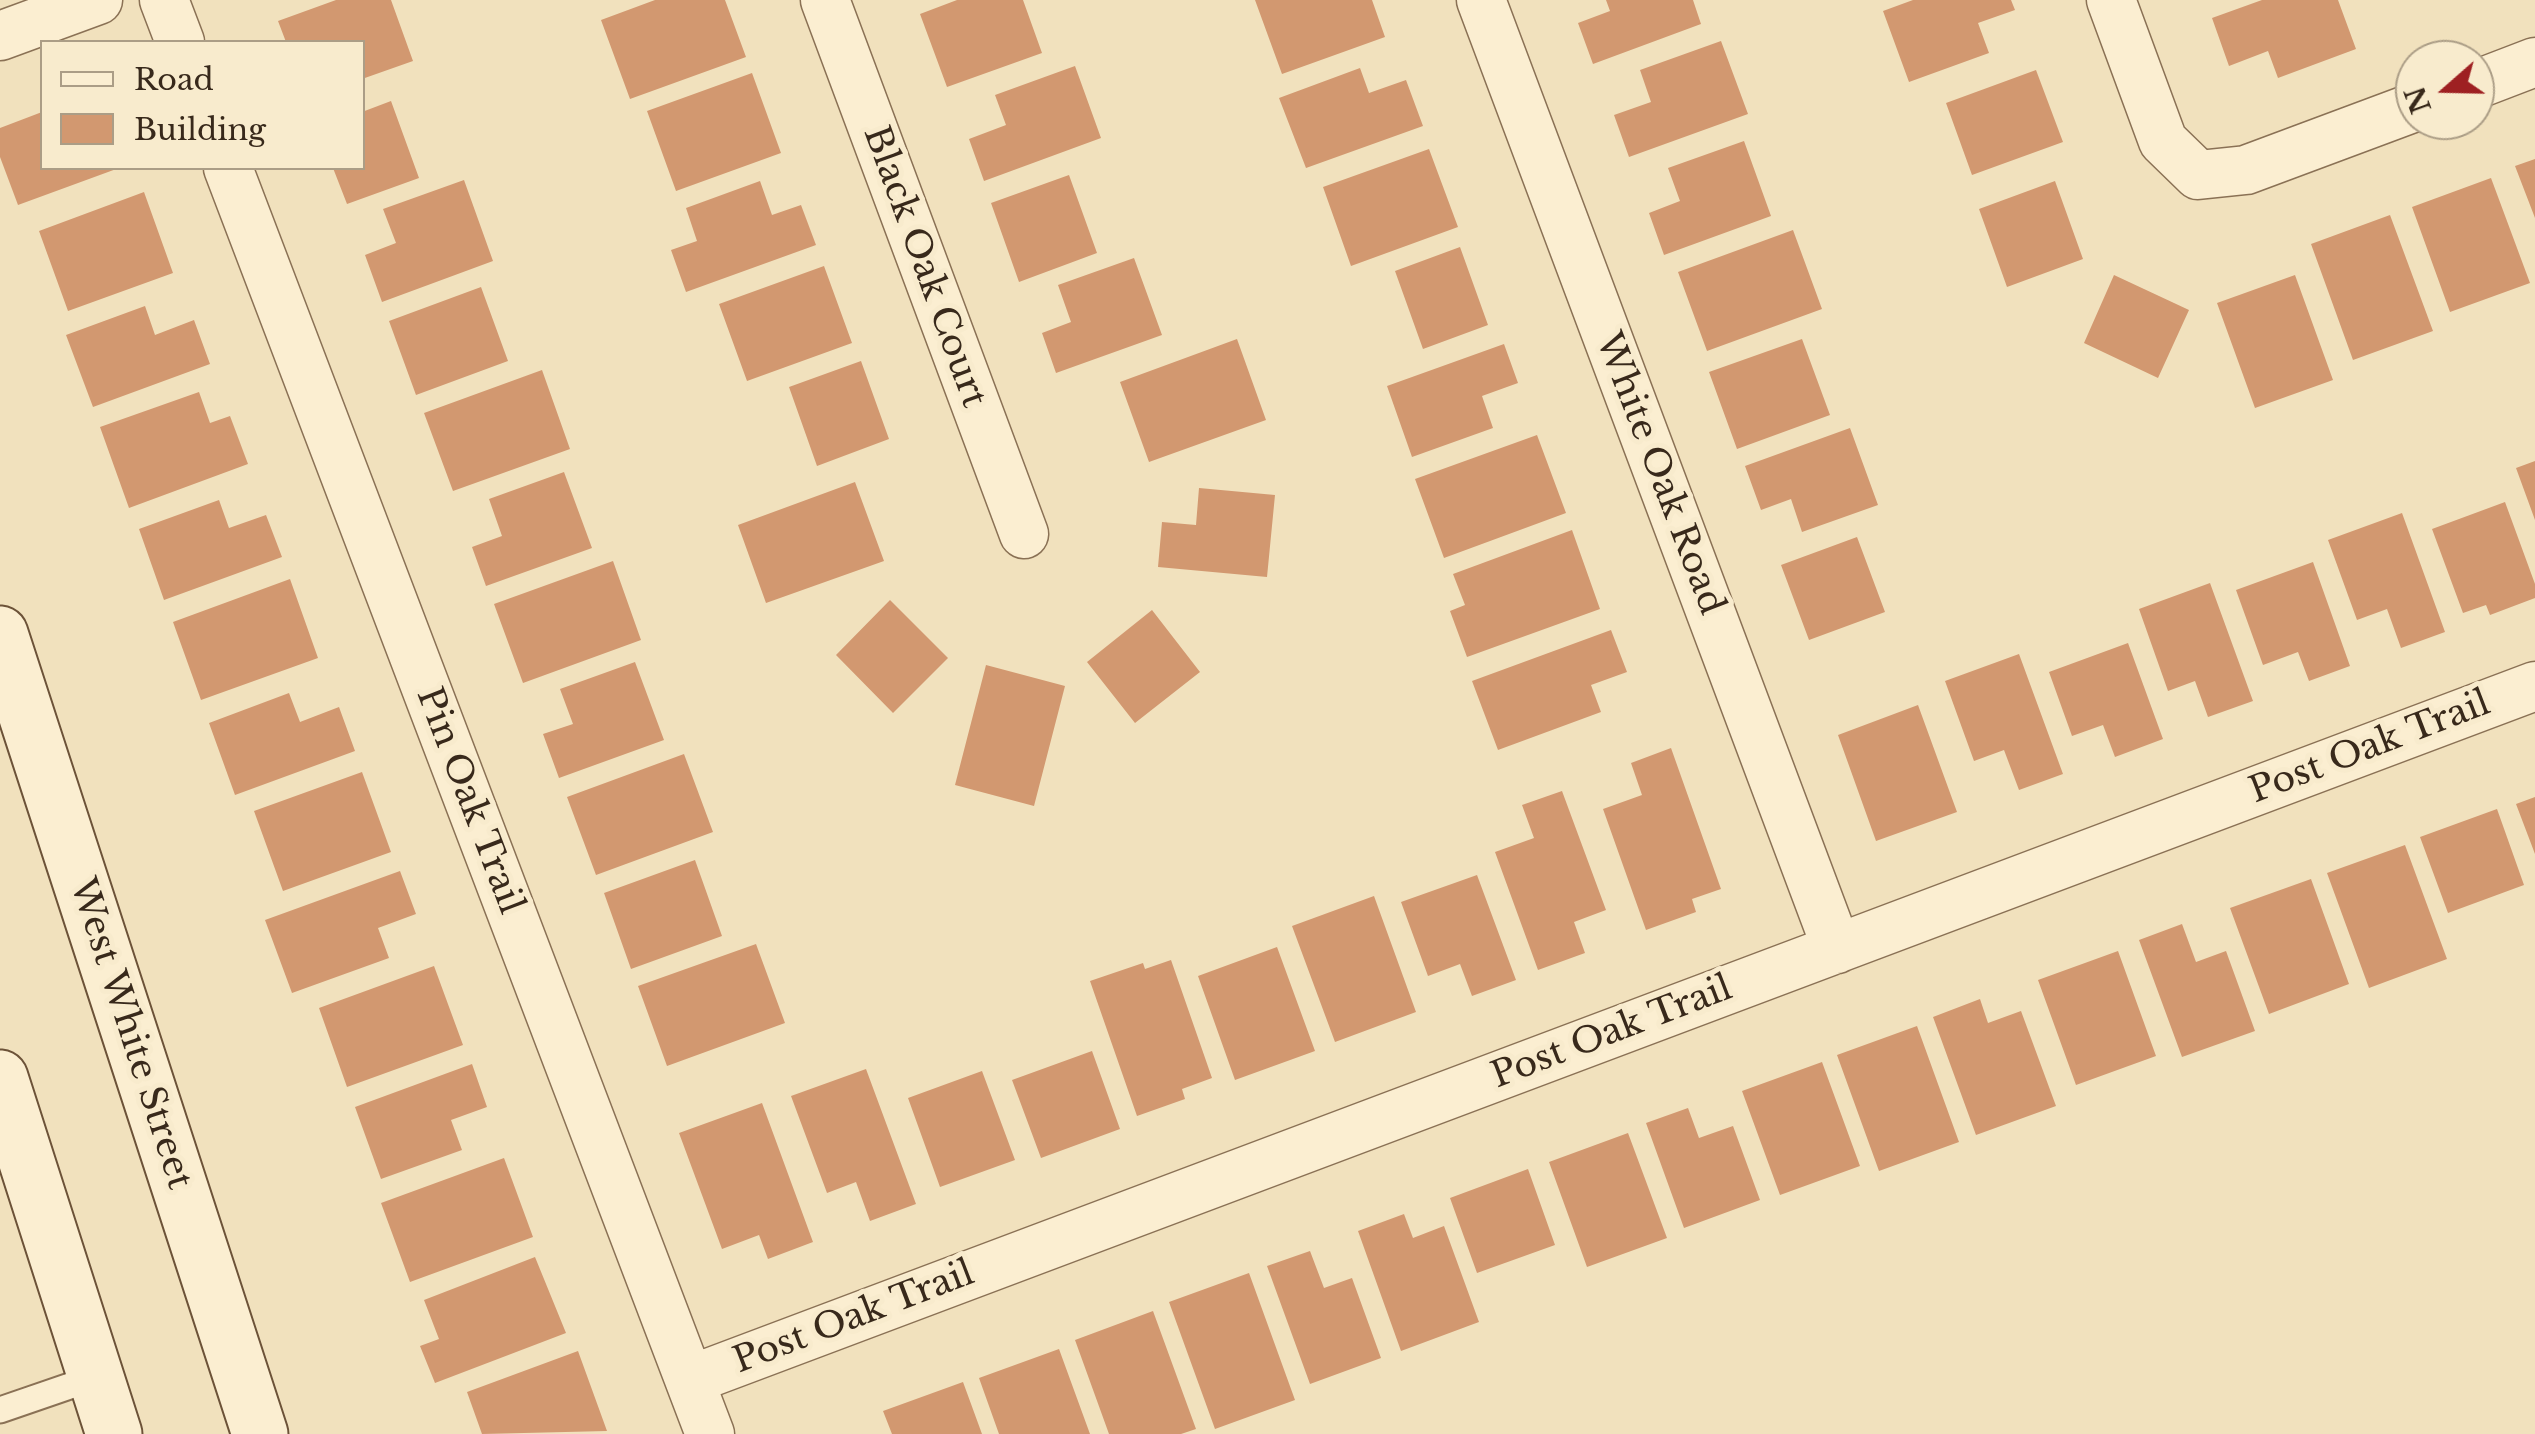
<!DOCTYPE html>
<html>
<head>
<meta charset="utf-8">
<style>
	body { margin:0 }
	#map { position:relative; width:2535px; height:1434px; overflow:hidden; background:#f1e1bd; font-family:"Libre Baskerville",serif }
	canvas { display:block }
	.legend { position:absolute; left:40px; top:40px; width:325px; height:130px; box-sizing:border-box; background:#f8ebcd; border:2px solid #ab9d86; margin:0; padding:12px 18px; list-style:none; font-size:30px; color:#38291b }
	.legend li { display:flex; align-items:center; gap:20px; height:50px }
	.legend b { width:50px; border:2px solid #ab9d86 }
	.north { position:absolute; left:2395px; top:40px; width:100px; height:100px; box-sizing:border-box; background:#f8ebcd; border:2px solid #ab9d86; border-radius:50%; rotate:250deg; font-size:28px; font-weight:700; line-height:40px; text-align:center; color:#38291b }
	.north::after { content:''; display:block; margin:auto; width:35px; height:45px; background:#9e2022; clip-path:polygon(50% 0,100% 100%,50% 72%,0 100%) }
</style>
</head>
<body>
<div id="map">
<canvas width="2535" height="1434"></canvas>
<ul class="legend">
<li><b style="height:12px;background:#fbeed1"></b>Road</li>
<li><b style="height:28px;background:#d29870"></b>Building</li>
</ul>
<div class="north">N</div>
</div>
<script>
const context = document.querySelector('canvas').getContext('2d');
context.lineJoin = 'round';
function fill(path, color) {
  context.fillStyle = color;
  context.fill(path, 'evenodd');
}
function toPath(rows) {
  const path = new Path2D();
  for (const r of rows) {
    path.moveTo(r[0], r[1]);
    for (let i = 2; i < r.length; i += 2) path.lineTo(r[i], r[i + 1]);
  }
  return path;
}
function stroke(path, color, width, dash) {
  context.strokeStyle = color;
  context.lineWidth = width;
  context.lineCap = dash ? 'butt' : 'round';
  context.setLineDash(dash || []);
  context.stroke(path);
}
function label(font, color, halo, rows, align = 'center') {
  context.font = font + ' "Libre Baskerville",serif';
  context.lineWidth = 10;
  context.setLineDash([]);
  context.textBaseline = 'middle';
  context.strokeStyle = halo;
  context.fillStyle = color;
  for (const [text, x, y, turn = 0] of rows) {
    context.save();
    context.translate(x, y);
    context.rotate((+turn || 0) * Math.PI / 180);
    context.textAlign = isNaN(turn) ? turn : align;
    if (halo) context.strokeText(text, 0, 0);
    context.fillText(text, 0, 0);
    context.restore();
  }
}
const building = toPath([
	[336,0,391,0,413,61,362,79,362,42,286,42,278,21],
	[655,0,725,0,746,57,630,99,601,20],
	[957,0,1023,0,1042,53,947,87,920,14],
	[1255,0,1372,0,1385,37,1282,74],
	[1606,0,1693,0,1701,24,1593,64,1578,23,1610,11],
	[1913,0,2011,0,2015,10,1978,23,1989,53,1909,82,1883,11],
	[2262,0,2338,0,2356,49,2278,78,2268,51,2229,66,2212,18],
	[1721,41,1748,114,1629,157,1614,115,1651,102,1640,70],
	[1075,66,1101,138,984,181,969,139,1006,125,995,95],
	[1360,68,1369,93,1406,80,1423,126,1306,168,1279,98],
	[2036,70,2063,142,1972,175,1946,103],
	[752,73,781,153,676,191,647,111],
	[391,101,419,178,347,204,333,168,362,168,362,112],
	[42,112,42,168,119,168,18,205,0,157,0,128],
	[1744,141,1771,216,1664,255,1649,213,1680,201,1668,168],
	[1429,149,1458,227,1351,266,1323,187],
	[2535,159,2535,218,2515,166],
	[1069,175,1097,253,1019,282,991,203],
	[2491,178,2530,283,2450,312,2412,207],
	[464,180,493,261,382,302,365,255,396,243,383,209],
	[760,181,772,215,801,205,816,245,686,292,671,250,697,241,686,208],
	[2055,181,2083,259,2007,287,1979,209],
	[144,192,173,273,68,311,39,231],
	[2390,215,2433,331,2353,360,2311,244],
	[1793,230,1822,309,1707,351,1678,272],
	[1460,247,1488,325,1423,349,1395,271],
	[1134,258,1162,335,1056,373,1042,333,1071,322,1058,285],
	[824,266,852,343,747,381,719,304],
	[2114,275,2189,310,2158,378,2084,343],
	[2295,275,2333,380,2255,408,2217,303],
	[481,287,508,361,416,395,389,321],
	[145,306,155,335,194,320,210,364,93,407,66,335],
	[1237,339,1266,420,1149,462,1120,382],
	[1802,339,1830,415,1737,449,1709,372],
	[1504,344,1518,383,1482,396,1493,428,1412,457,1387,386],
	[861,361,889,439,817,466,789,387],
	[542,370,570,449,453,491,424,413],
	[199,392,210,423,230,416,248,464,129,508,100,427],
	[1850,428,1878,505,1802,532,1791,499,1761,510,1745,466],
	[1537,435,1566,513,1444,558,1415,479],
	[2535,461,2535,520,2516,468],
	[564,472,592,548,486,586,472,547,502,536,489,499],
	[855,482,884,561,766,603,738,525],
	[1199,488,1275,495,1267,577,1158,567,1162,522,1196,525],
	[219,500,229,528,266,515,282,557,164,600,139,529],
	[2505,502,2535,584,2535,598,2490,615,2486,605,2463,613,2432,529],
	[2402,513,2445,632,2401,648,2387,609,2357,620,2328,540],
	[1572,530,1600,609,1467,657,1450,611,1465,605,1453,574],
	[1857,537,1885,612,1809,640,1781,565],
	[613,561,641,640,523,683,494,604],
	[2313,562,2350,666,2309,681,2298,652,2263,665,2236,590],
	[290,579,318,658,201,700,173,622],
	[2210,583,2253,701,2208,717,2195,681,2168,691,2139,609],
	[890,600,948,658,893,713,836,655],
	[1152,610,1200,672,1135,723,1087,662],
	[1611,630,1627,672,1591,685,1601,712,1498,750,1472,681],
	[2128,643,2163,739,2115,757,2103,725,2072,736,2049,672],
	[2019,654,2063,774,2019,790,2004,750,1974,761,1945,681],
	[635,662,664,740,559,778,543,734,573,724,560,689],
	[986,665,1065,686,1034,806,955,785],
	[289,693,300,722,339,707,355,751,235,795,209,723],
	[1918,705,1957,812,1876,841,1838,735],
	[1671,748,1721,889,1692,899,1696,912,1646,930,1603,809,1642,795,1631,763],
	[684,754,713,832,596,875,567,797],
	[362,772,391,852,283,891,254,811],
	[1562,791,1606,910,1574,922,1585,953,1538,970,1495,852,1534,838,1522,805],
	[2535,797,2535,854,2516,804],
	[2497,809,2524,885,2448,913,2420,837],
	[2405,845,2447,959,2369,988,2327,873],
	[695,860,722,936,631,969,604,893],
	[400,871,416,914,378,928,389,958,292,993,265,920],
	[1477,875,1516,980,1472,996,1460,964,1428,976,1401,902],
	[2311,879,2349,984,2269,1014,2230,908],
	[1374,896,1416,1012,1335,1042,1292,926],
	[2182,924,2196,962,2226,951,2255,1031,2182,1057,2139,940],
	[756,944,785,1023,667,1066,638,986],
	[1277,947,1315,1051,1235,1080,1198,976],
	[2118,951,2156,1056,2076,1085,2038,980],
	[1171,960,1212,1078,1182,1089,1185,1099,1137,1116,1090,981,1143,963,1145,969],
	[434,966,463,1045,347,1087,319,1008],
	[1980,999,1988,1023,2021,1011,2056,1106,1976,1135,1933,1017],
	[1917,1026,1959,1142,1879,1171,1837,1055],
	[1092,1051,1120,1129,1041,1158,1012,1080],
	[1822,1062,1860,1166,1780,1195,1742,1091],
	[472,1064,487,1107,451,1120,462,1150,381,1179,355,1107],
	[866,1069,916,1204,870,1221,856,1182,827,1193,791,1096],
	[982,1071,1015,1160,940,1187,908,1098],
	[762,1103,813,1242,768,1259,759,1235,722,1249,679,1133],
	[1688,1108,1699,1138,1733,1126,1760,1200,1684,1228,1646,1123],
	[1628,1133,1667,1238,1587,1267,1549,1162],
	[504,1158,533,1237,410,1282,381,1203],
	[1528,1169,1555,1245,1477,1273,1450,1198],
	[1404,1214,1413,1238,1444,1226,1479,1322,1401,1351,1358,1231],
	[1310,1251,1324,1288,1352,1278,1381,1358,1310,1384,1267,1266],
	[535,1257,566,1333,435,1383,420,1346,439,1339,424,1300],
	[1249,1273,1295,1400,1215,1429,1169,1302],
	[1153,1311,1196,1429,1181,1434,1109,1434,1075,1340],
	[1059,1349,1090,1434,999,1434,979,1378],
	[578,1351,607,1431,482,1434,467,1392],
	[963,1382,982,1434,892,1434,883,1411]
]);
const lane = toPath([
	[0,1410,96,1377]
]);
const street = toPath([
	[164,0,180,42],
	[825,0,1024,534],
	[1481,0,1837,949],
	[2111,0,2163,141,2198,175,2246,170,2415,107],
	[0,36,98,0],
	[2475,85,2535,62],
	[228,168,710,1434],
	[690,1380,2535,686]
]);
const secondary = toPath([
	[0,634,260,1434],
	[0,1078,114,1434]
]);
const streetNames = [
	["Black Oak Court",924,267,70],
	["White Oak Road",1659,474,69],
	["Post Oak Trail",2370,748,-21],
	["Pin Oak Trail",469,801,69],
	["Post Oak Trail",1612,1033,-21],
	["West White Street",130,1034,72],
	["Post Oak Trail",854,1318,-21]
];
fill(building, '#d29870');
stroke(lane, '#8a7155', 29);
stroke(street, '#8a7155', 51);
stroke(secondary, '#6c5238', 59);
stroke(lane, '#fbeed1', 25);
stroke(street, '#fbeed1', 48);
stroke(secondary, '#fbeed1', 55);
label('35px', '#38291b', '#f8ebcd', streetNames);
</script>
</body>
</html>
